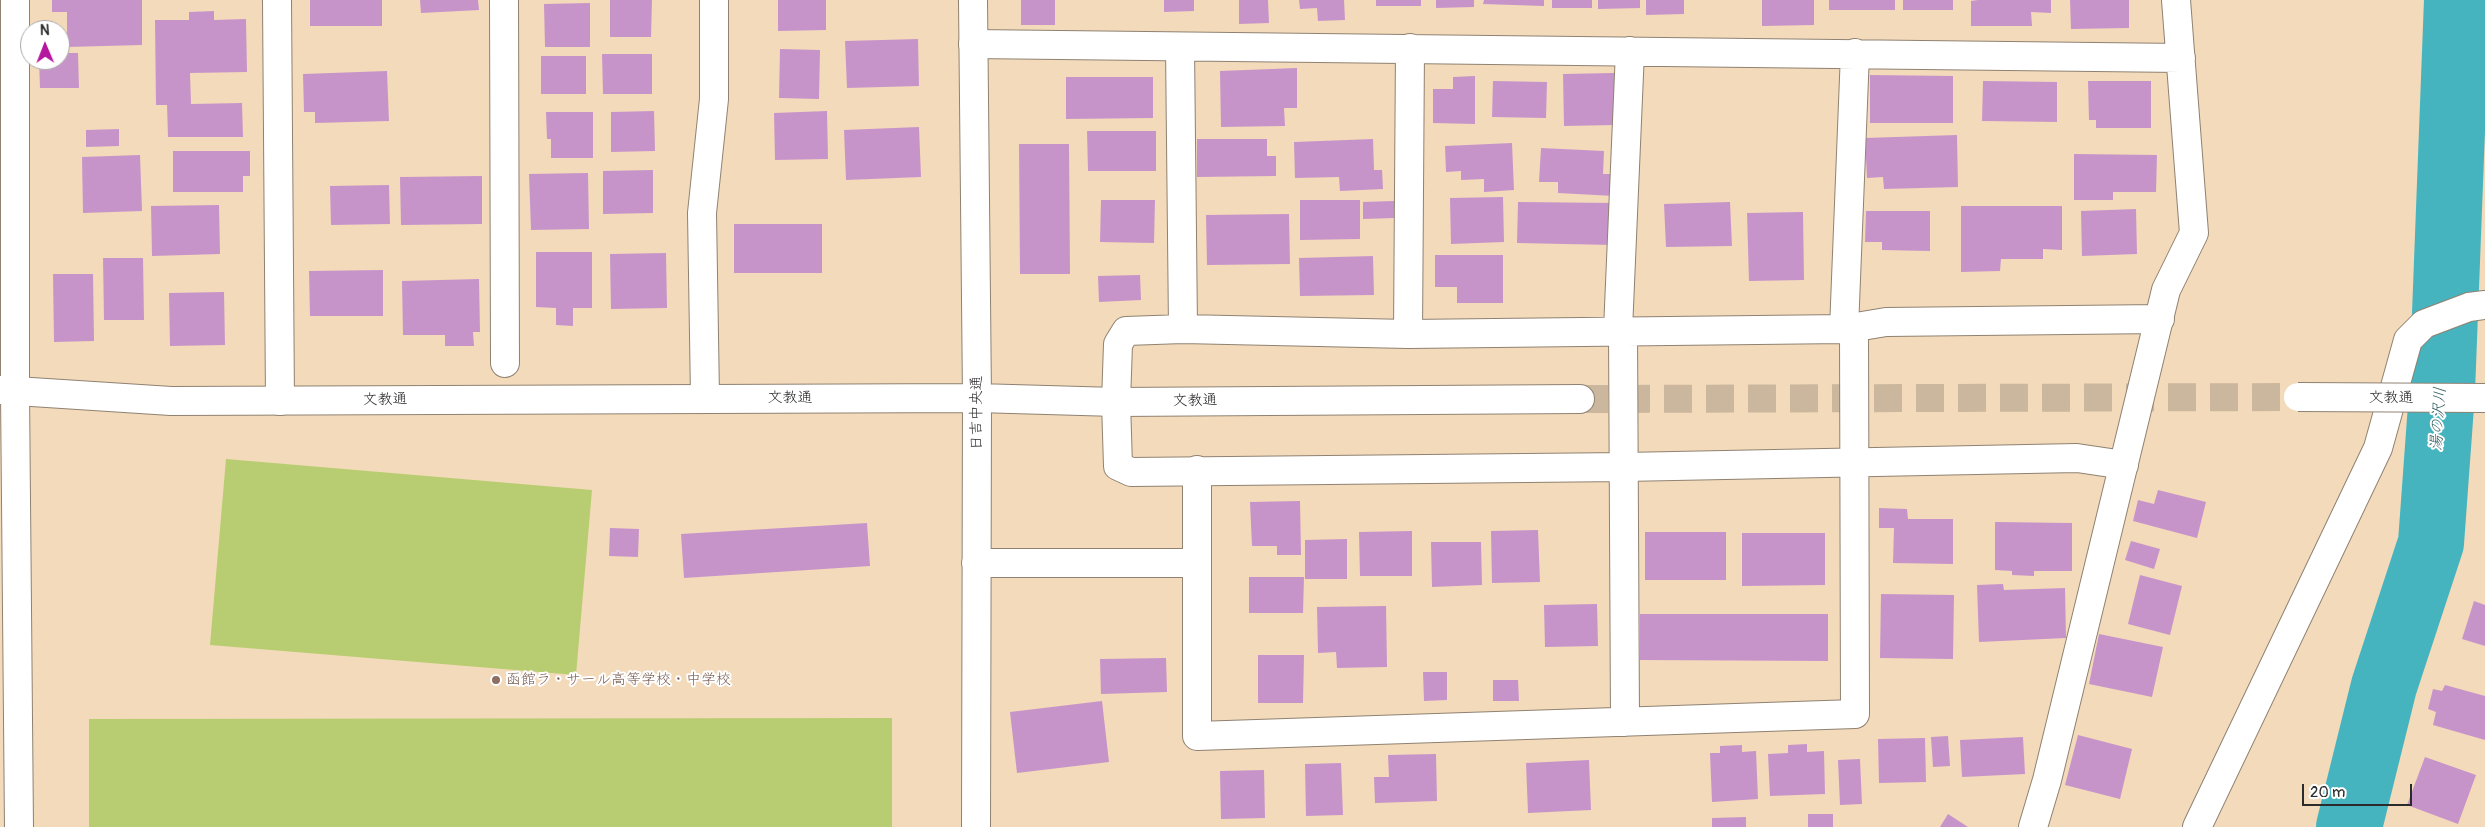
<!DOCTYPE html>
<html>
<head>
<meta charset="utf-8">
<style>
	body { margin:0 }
	#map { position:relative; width:2485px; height:827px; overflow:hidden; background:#f3daba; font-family:Pangolin,sans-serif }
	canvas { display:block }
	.north { position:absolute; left:20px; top:20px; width:50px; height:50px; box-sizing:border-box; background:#fff; border:1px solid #aaa; border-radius:50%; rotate:359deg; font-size:14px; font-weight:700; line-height:20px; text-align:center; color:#2b2b2b }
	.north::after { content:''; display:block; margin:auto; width:18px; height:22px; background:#b5179e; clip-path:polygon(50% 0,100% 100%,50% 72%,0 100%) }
	.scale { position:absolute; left:2302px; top:784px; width:110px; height:22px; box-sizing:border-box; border:2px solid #2b2b2b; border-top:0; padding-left:6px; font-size:15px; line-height:18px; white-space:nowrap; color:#2b2b2b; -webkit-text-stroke:4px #fff; paint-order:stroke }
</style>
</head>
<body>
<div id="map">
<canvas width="2485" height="827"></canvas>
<div class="north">N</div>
<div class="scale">20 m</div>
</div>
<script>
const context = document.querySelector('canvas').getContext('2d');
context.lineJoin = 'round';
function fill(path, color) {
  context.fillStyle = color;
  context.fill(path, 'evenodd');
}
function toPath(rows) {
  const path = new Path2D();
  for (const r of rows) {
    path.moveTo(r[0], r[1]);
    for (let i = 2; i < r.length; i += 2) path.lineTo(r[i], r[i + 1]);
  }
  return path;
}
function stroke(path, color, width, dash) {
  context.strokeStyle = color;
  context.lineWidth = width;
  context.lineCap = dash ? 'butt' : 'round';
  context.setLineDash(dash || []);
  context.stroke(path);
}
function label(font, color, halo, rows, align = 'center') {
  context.font = font + ' Pangolin,"Klee One",sans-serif';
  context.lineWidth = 4;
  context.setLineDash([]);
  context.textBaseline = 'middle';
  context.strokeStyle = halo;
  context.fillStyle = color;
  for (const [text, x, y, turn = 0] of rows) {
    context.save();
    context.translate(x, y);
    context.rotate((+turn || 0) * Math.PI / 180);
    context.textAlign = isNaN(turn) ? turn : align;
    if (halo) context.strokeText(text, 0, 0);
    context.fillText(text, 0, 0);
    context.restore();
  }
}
const green = toPath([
	[226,459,592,490,576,675,210,645],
	[892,718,892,827,89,827,89,719]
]);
const river = toPath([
	[2349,827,2384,686,2431,543,2442,392,2457,0]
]);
const building = toPath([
	[52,0,142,0,142,45,67,47,67,12,52,12],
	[310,0,382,0,382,26,310,26],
	[420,0,478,0,479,10,421,13],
	[610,0,652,0,651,37,610,37],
	[778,0,826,0,826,30,778,31],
	[1021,0,1055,0,1055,25,1021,25],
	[1164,0,1194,0,1194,11,1164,12],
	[1239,0,1268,0,1269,23,1239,24],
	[1299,0,1344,0,1345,20,1318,21,1317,8,1300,9],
	[1376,0,1421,0,1421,6,1376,6],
	[1436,0,1474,0,1474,7,1436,8],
	[1484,0,1544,0,1544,6,1483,4],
	[1552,0,1592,0,1592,8,1552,8],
	[1598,0,1640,0,1640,8,1598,9],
	[1646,0,1684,0,1684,14,1646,15],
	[1762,0,1814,0,1814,25,1762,26],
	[1829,0,1895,0,1895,10,1829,10],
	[1903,0,1953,0,1953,10,1903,10],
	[1978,0,2051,0,2051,13,2031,12,2032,26,1971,26,1971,1],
	[2070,0,2129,0,2129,28,2071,29],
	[590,3,590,47,545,47,544,4],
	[214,11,214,20,246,19,247,72,190,73,191,104,242,103,243,137,168,137,167,105,156,105,155,20,189,20,189,12],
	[918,39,919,86,847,88,845,41],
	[780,49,820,50,819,99,779,98],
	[60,53,78,53,79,88,40,88,39,60,60,60],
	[602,54,652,54,652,94,603,94],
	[541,56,586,56,586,94,541,94],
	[1297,68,1297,108,1284,108,1285,126,1221,127,1220,71],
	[387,71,389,121,315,123,315,112,304,112,303,74],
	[1614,73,1615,125,1564,126,1563,74],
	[1870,75,1953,76,1953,123,1870,123],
	[1475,76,1475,124,1433,123,1433,89,1453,89,1453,77],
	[1066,77,1153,77,1153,118,1066,119],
	[1493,81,1547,82,1546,118,1492,117],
	[1983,81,2057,82,2057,122,1982,121],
	[2088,81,2151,81,2151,128,2096,128,2096,120,2089,120],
	[654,111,655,151,611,152,611,112],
	[827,111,828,159,775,160,774,113],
	[546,112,593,112,593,158,551,158,551,139,547,139],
	[919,127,921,177,846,180,844,130],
	[119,129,119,146,86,147,86,130],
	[1087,131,1156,131,1156,171,1088,171],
	[1957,135,1958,187,1884,189,1883,177,1867,178,1865,138],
	[1197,139,1267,139,1267,156,1276,156,1276,176,1197,177],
	[1373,139,1374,170,1382,170,1383,189,1340,191,1339,177,1295,178,1294,142],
	[1512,143,1514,190,1484,192,1484,179,1461,180,1461,171,1446,172,1445,146],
	[1019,144,1069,144,1070,274,1020,274],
	[1541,148,1604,151,1603,174,1615,174,1614,196,1558,193,1558,182,1539,182],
	[173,151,250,151,250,176,243,176,243,192,173,192],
	[2074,154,2157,155,2156,192,2113,192,2113,200,2074,200],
	[140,155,142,211,83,213,82,157],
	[653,170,653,213,603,214,603,171],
	[588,173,589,229,531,230,529,174],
	[482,176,482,224,401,225,400,177],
	[389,185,390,224,331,225,330,186],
	[1503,197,1504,242,1451,244,1450,198],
	[1101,200,1155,200,1154,243,1100,242],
	[1300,200,1360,200,1360,239,1300,240],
	[1394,201,1395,218,1363,219,1363,202],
	[1518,202,1614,203,1613,245,1517,243],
	[1730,202,1732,246,1666,247,1664,204],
	[219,205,220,254,152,256,151,206],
	[1961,206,2062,206,2062,250,2043,249,2043,259,2001,259,2000,271,1961,272],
	[2136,209,2137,254,2082,256,2081,211],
	[1866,211,1930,211,1930,251,1882,250,1882,242,1865,242],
	[1803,212,1804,280,1749,281,1747,213],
	[1289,214,1290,264,1207,265,1206,215],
	[734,224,822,224,822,273,734,273],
	[536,252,592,252,592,308,573,308,573,326,556,325,556,308,536,307],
	[666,253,667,308,611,309,610,254],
	[1435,255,1503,255,1503,303,1457,303,1457,287,1435,287],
	[1373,256,1374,295,1300,296,1299,258],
	[103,258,143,258,144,320,104,320],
	[383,270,383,316,310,316,309,271],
	[53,274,93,274,94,341,54,342],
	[1140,275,1141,300,1099,302,1098,276],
	[479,279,480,332,473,332,474,346,445,346,445,335,403,335,402,281],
	[224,292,225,345,170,346,169,293],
	[2158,490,2206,502,2197,538,2133,521,2138,500,2154,504],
	[1300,501,1301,555,1277,555,1277,546,1252,546,1250,502],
	[1879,508,1907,509,1908,519,1953,519,1953,564,1893,563,1894,528,1879,528],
	[1995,522,2072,523,2072,571,2034,571,2034,576,2012,575,2012,571,1995,570],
	[867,523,870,566,684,578,681,534],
	[610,528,639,529,638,557,609,556],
	[1538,530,1540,582,1492,583,1491,531],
	[1412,531,1412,576,1360,576,1359,532],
	[1645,532,1726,532,1726,580,1645,580],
	[1742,533,1825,533,1825,585,1742,586],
	[1347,539,1347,579,1305,579,1305,540],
	[2131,541,2160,549,2154,569,2125,560],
	[1431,542,1481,542,1482,585,1432,587],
	[2140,575,2182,586,2170,635,2128,624],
	[1249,577,1304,577,1303,613,1249,613],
	[2003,584,2004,590,2065,588,2066,638,1979,642,1977,585],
	[1881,594,1954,595,1953,659,1880,658],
	[2474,601,2485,605,2485,646,2462,639],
	[1597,604,1598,646,1545,647,1544,605],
	[1386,606,1387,667,1337,668,1336,652,1318,653,1317,607],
	[1640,614,1828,614,1828,661,1640,660],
	[2099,634,2163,647,2152,697,2089,684],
	[1258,655,1304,655,1303,703,1258,703],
	[1166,658,1167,692,1101,694,1100,659],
	[1423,672,1447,672,1447,700,1424,701],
	[1493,680,1518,680,1519,701,1493,701],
	[2445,685,2485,696,2485,740,2433,725,2436,712,2428,709,2433,689,2442,691],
	[1102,701,1109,762,1017,773,1010,712],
	[2078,735,2132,749,2120,799,2065,785],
	[1948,736,1950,766,1933,767,1931,737],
	[2023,737,2025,774,1962,777,1960,740],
	[1925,738,1926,782,1879,783,1878,739],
	[1807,744,1807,752,1824,751,1825,794,1770,796,1768,754,1788,753,1788,745],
	[1742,745,1742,752,1756,751,1758,799,1712,802,1710,753,1720,753,1720,746],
	[1436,754,1437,801,1375,803,1374,777,1389,777,1388,755],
	[2425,757,2476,775,2458,824,2407,805],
	[1860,759,1862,804,1840,805,1838,760],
	[1589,760,1591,810,1528,813,1526,763],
	[1341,763,1343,815,1306,816,1305,764],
	[1264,770,1265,818,1221,819,1220,771],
	[1808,814,1833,814,1833,827,1808,827],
	[1948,814,1968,827,1940,827],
	[1746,817,1746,827,1712,827,1712,818]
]);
const tertiaryTunnel = toPath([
	[1580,399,2298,397]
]);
const minor = toPath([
	[15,0,15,391,19,827],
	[277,0,280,401],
	[504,0,505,363],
	[973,44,2181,58],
	[1180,47,1183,329],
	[1844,329,1855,53],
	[1618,330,1630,51],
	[1623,330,1625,722],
	[1408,334,1410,48],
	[705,397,702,213,714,99,714,0],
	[2124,465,2077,458,1624,467,1131,472,1118,466,1116,402,1118,344,1126,331,1183,329,1408,334,1844,329,1886,322,2160,319],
	[1197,470,1197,736,1855,714,1854,329],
	[976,563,1197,563],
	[976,827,977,398],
	[2033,827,2047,780,2166,290,2194,233,2176,0],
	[2197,827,2378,448,2408,340,2424,324,2469,307,2485,305]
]);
const tertiary = toPath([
	[973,0,977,398],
	[0,390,171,401,977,398,1116,402,1580,399]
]);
const tertiaryBridge = toPath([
	[2298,397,2485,398]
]);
const markers = [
	[496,680,5,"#8d6e63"]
];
const streetNames = [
	["文教通",790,398],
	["文教通",2391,398],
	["文教通",385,400,-1],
	["文教通",1195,401,-1],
	["日吉中央通",977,413,-90]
];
const educationNames = [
	["函館ラ・サール高等学校・中学校",506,680]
];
const waterNames = [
	["湯の沢川",2439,419,-86]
];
fill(green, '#b8cd71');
stroke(river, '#45b4bf', 66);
fill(building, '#c794ca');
stroke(tertiaryTunnel, '#cbb79d', 28, [28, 14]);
stroke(minor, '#8f8272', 30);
stroke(tertiary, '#8f8272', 30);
stroke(minor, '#fff', 28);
stroke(tertiary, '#fff', 28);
stroke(tertiaryBridge, '#8f8272', 30, []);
stroke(tertiaryBridge, '#fff', 28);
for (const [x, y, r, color] of markers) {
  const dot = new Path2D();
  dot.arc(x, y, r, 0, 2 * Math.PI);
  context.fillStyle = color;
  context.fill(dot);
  stroke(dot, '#fff', 2);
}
label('15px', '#2b2b2b', '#fff', streetNames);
label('15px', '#785e54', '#fff', educationNames, 'left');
label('italic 16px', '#356266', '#fff', waterNames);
</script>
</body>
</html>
